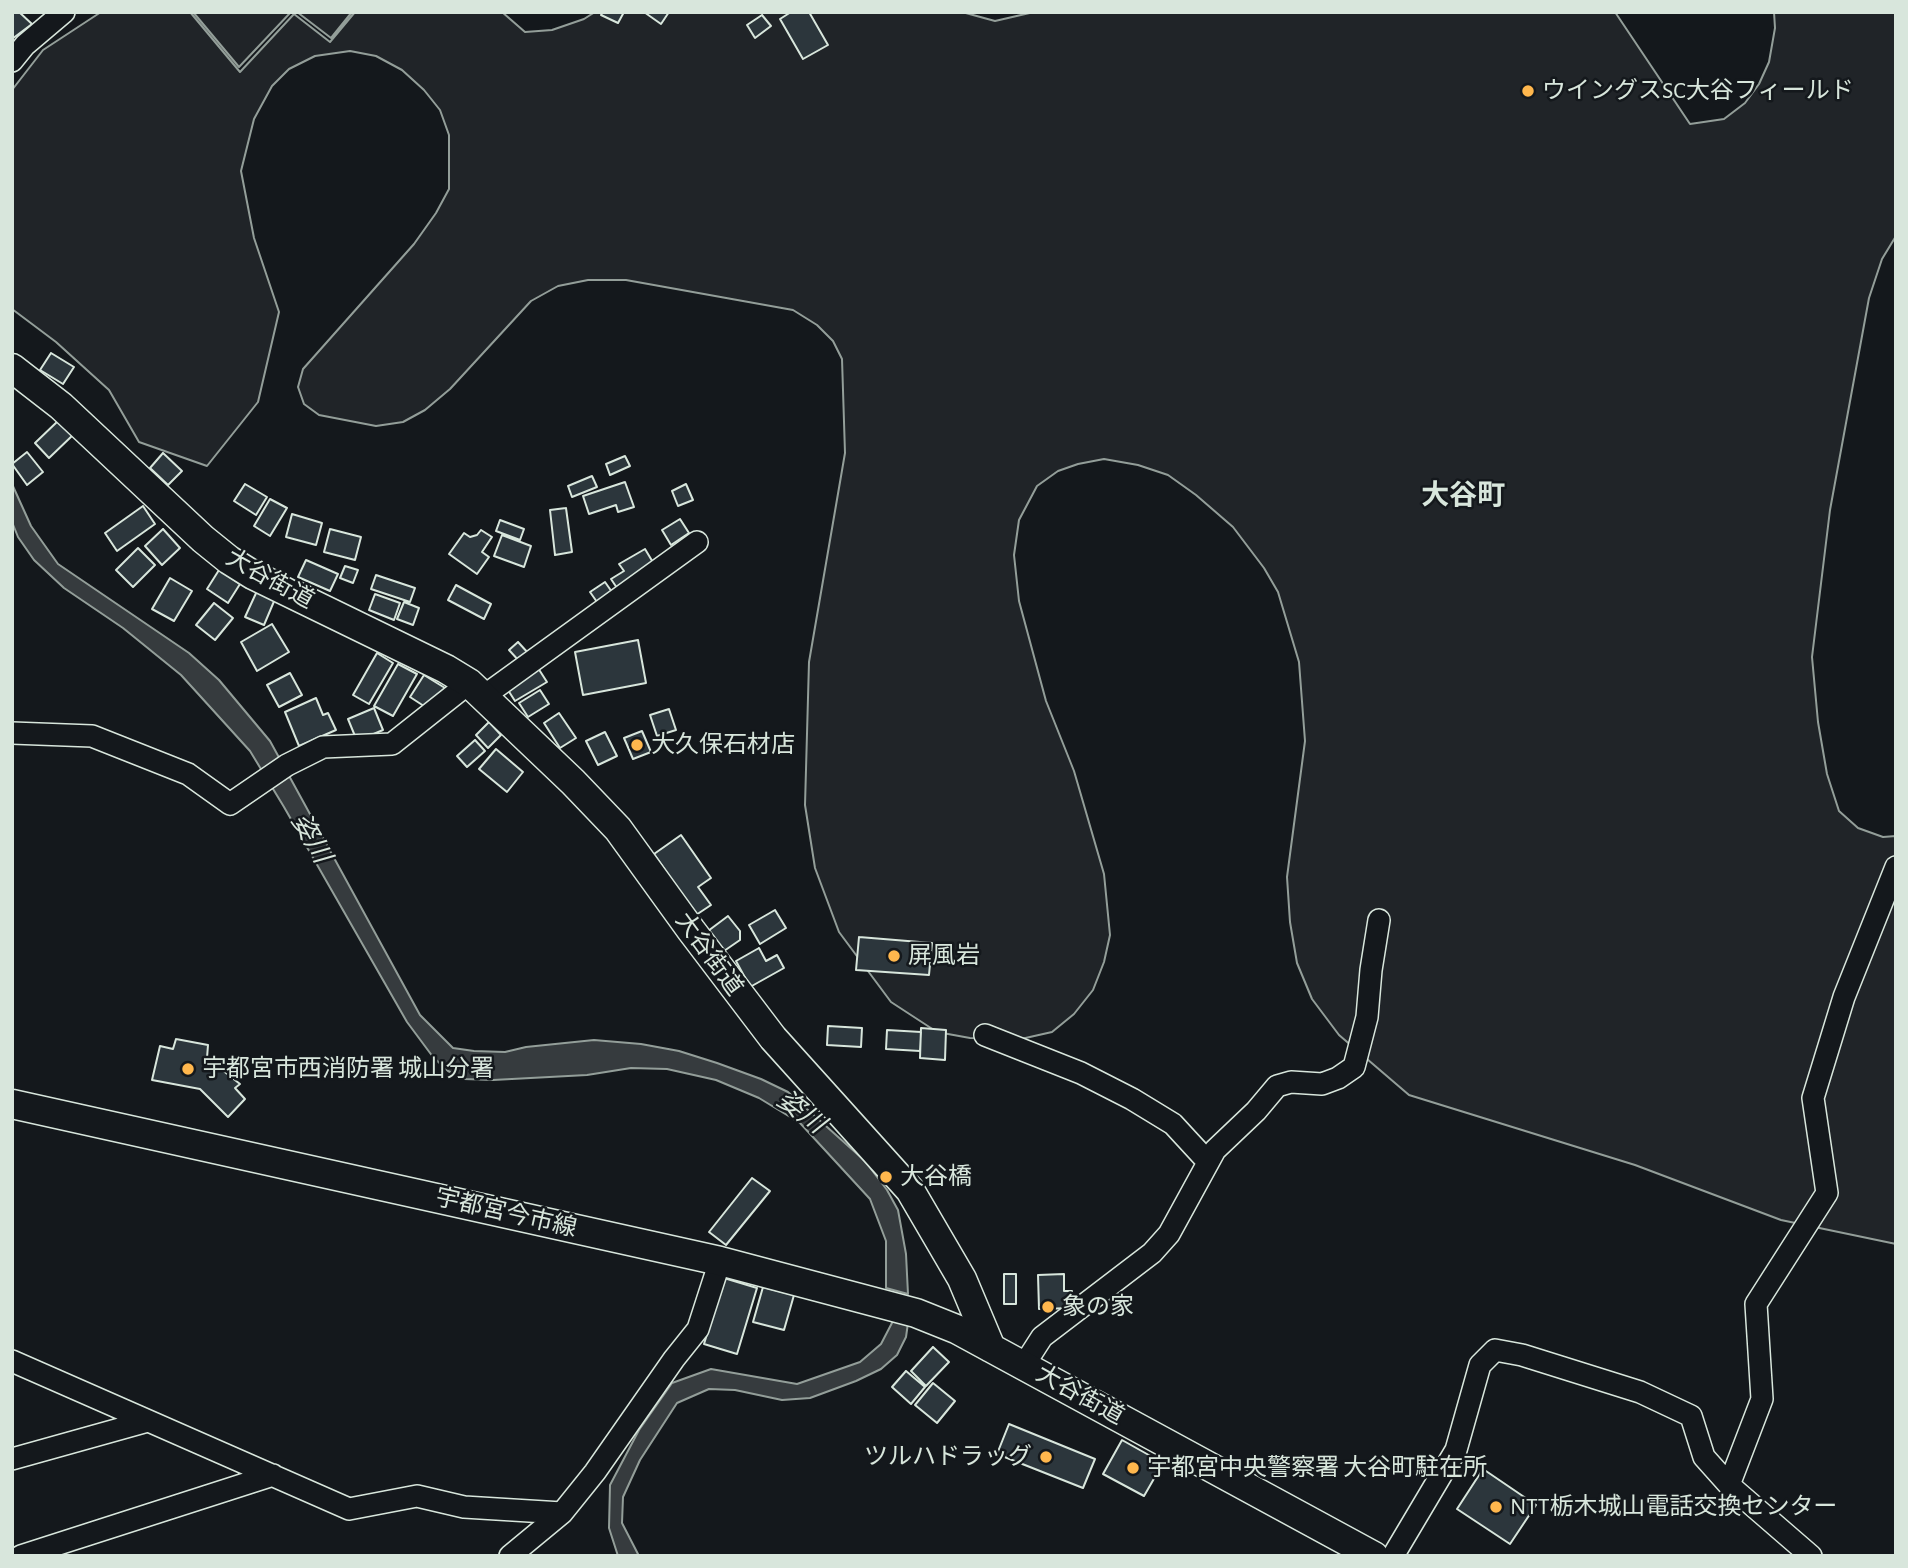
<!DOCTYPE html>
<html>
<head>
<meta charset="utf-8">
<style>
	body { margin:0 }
	#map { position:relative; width:1908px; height:1568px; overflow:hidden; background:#14181c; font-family:"Alegreya Sans",sans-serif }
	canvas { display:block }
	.frame { position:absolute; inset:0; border:14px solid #d8e6dc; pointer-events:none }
</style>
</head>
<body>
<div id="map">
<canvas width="1908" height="1568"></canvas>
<div class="frame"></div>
</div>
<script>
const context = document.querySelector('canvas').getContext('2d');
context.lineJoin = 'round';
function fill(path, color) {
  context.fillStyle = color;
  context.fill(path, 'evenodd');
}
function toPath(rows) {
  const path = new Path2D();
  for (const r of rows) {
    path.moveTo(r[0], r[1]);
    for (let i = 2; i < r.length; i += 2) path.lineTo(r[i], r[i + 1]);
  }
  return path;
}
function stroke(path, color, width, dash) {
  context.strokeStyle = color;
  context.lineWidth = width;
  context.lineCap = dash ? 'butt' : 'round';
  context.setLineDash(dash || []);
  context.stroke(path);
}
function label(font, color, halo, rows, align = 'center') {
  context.font = font + ' "Alegreya Sans","Noto Sans JP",sans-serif';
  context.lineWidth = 5;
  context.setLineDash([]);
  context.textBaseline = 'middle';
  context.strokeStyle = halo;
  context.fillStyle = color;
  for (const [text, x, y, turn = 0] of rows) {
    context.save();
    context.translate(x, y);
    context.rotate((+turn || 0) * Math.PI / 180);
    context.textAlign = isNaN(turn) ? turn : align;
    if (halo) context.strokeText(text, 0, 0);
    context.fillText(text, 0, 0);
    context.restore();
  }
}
const green = toPath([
	[101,12,190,12,240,72,294,14,330,42,355,12,502,12,525,32,552,30,584,19,595,12,962,12,995,21,1034,12,1615,12,1690,124,1724,119,1745,103,1759,84,1769,62,1775,28,1774,12,1896,12,1896,236,1882,259,1869,298,1830,510,1812,657,1818,722,1827,774,1839,811,1858,828,1883,837,1896,836,1896,1244,1781,1220,1635,1165,1409,1095,1339,1035,1312,999,1297,963,1290,922,1287,877,1305,741,1299,662,1278,592,1264,568,1233,527,1196,495,1168,475,1138,465,1104,459,1078,464,1058,471,1037,486,1019,520,1014,555,1019,601,1046,701,1074,771,1104,874,1110,935,1104,962,1093,990,1074,1014,1052,1032,1021,1039,970,1038,937,1032,891,1002,839,932,815,868,805,805,809,662,845,453,842,359,833,341,817,325,793,310,626,280,588,280,558,286,531,301,450,389,425,410,403,422,376,426,319,415,304,404,298,387,303,369,414,244,436,213,449,189,449,135,440,110,424,90,402,70,376,56,350,51,315,56,289,69,272,86,254,119,241,171,254,238,279,312,258,402,207,466,139,442,109,390,56,342,12,309,12,90,43,50,101,12],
	[193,12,291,12,239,67,193,12],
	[297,12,352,12,331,38,297,12]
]);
const water = toPath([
	[12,484,31,526,58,564,189,653,219,680,270,741,420,1015,453,1048,474,1051,505,1052,526,1047,594,1040,641,1044,679,1051,717,1063,761,1079,788,1092,865,1161,887,1190,898,1210,906,1254,908,1294,886,1288,886,1241,870,1199,800,1123,759,1098,716,1080,667,1069,631,1068,587,1075,493,1080,464,1079,448,1071,433,1057,407,1022,284,807,250,751,181,675,123,628,64,588,34,560,18,537,12,522,12,484],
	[894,1319,908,1323,906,1337,897,1355,881,1369,856,1381,810,1398,782,1400,735,1390,709,1389,677,1403,640,1460,623,1497,622,1523,639,1556,618,1556,609,1528,610,1485,639,1430,672,1383,711,1369,797,1384,860,1362,881,1344,894,1319]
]);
const building = toPath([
	[12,12,19,12,32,24,12,39,12,12],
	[603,12,624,12,618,23,601,15,603,12],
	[644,12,669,12,661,24,644,12],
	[791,12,809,12,828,45,803,59,780,19,791,12],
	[762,15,771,26,755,38,747,25,762,15],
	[51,353,74,367,63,384,40,370,51,353],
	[60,419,74,434,49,458,35,443,60,419],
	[27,452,43,472,27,485,12,464,27,452],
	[163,453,182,471,168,485,150,468,163,453],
	[625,456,630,466,610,475,606,464,625,456],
	[592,476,597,487,572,497,568,486,592,476],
	[625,482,634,507,618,512,616,505,589,514,583,496,625,482],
	[245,484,267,497,256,515,234,501,245,484],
	[686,484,693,500,678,506,672,491,686,484],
	[270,499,287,508,270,536,254,526,270,499],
	[143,506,155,524,117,551,105,533,143,506],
	[566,508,572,552,555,555,550,510,566,508],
	[292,514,322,523,316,545,286,537,292,514],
	[680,519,689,533,671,545,662,530,680,519],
	[500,520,524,529,520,540,496,531,500,520],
	[163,529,180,548,162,565,145,546,163,529],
	[330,529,361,537,355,560,324,552,330,529],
	[481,530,492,537,482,552,489,557,477,574,449,554,464,533,470,537,477,535,481,530],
	[502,535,531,546,524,567,494,556,502,535],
	[138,548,155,565,133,587,116,570,138,548],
	[645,549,657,569,619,591,611,579,624,571,619,564,645,549],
	[306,560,338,574,330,591,298,577,306,560],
	[345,566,358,570,353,583,340,578,345,566],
	[219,570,240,584,228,603,207,589,219,570],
	[376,575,415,588,410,602,371,589,376,575],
	[170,578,192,591,174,621,152,609,170,578],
	[605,582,612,592,597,602,590,592,605,582],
	[456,585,491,604,484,619,448,600,456,585],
	[257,591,275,599,264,625,245,617,257,591],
	[375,594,400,603,394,620,369,610,375,594],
	[404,602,419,608,413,625,397,619,404,602],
	[214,603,233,618,215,640,196,625,214,603],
	[272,624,289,652,257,671,241,642,272,624],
	[638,640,646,683,583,695,575,652,638,640],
	[518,642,529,654,520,662,509,650,518,642],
	[377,653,393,663,369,704,353,695,377,653],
	[398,664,417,674,393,716,374,706,398,664],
	[538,668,547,682,515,701,506,687,538,668],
	[290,673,302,695,279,707,267,685,290,673],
	[424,675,445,688,430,710,410,697,424,675],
	[540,690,549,704,528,717,519,703,540,690],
	[316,698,323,715,328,713,336,730,299,746,285,712,316,698],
	[374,708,383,730,357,741,348,719,374,708],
	[669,709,676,730,657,736,650,715,669,709],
	[559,713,576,738,560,748,544,723,559,713],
	[489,722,501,735,488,748,476,735,489,722],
	[642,731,651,752,633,759,624,738,642,731],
	[605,732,617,756,598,765,586,741,605,732],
	[475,740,485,751,467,767,457,756,475,740],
	[496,749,523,772,507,792,479,769,496,749],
	[681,835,711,878,698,887,711,905,696,915,654,854,681,835],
	[775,910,786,928,760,944,749,925,775,910],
	[728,916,740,931,740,940,724,951,708,931,728,916],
	[859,937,932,943,929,975,856,970,859,937],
	[759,948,766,961,777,955,784,968,750,987,736,961,759,948],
	[828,1026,862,1028,861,1047,827,1045,828,1026],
	[921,1028,946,1030,945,1060,920,1058,921,1028],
	[887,1030,921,1032,920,1051,886,1049,887,1030],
	[176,1039,208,1045,207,1058,240,1084,235,1088,245,1099,228,1117,200,1089,152,1080,160,1046,173,1049,176,1039],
	[752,1178,770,1191,726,1245,709,1232,752,1178],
	[1004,1274,1016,1274,1016,1304,1004,1304,1004,1274],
	[1064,1274,1064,1291,1072,1291,1073,1308,1039,1309,1038,1275,1064,1274],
	[724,1278,757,1288,737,1354,704,1344,724,1278],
	[763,1287,794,1295,784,1330,753,1322,763,1287],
	[933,1347,949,1362,926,1386,911,1371,933,1347],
	[906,1371,925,1387,911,1404,892,1387,906,1371],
	[933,1383,955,1401,937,1423,915,1405,933,1383],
	[1009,1424,1095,1459,1083,1488,997,1454,1009,1424],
	[1122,1440,1163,1463,1144,1496,1103,1474,1122,1440],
	[1483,1469,1536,1505,1510,1544,1457,1509,1483,1469]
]);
const minor = toPath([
	[12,61,25,45,64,12],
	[484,696,697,542],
	[12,733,92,736,188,774,230,804,287,765,323,747,392,744,469,683],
	[985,1035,1081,1073,1132,1099,1173,1124,1208,1162],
	[12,1361,349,1509,417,1496,464,1507,562,1513],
	[1024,1365,1042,1337,1152,1253,1169,1234,1215,1150,1256,1111,1277,1086,1291,1082,1322,1084,1338,1078,1354,1067,1367,1017,1371,970,1379,920],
	[12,1459,148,1421],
	[1729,1485,1762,1399,1756,1304,1827,1193,1813,1098,1844,997,1896,867],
	[21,1556,273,1475],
	[510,1556,562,1513,595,1472,674,1359,698,1329,720,1261],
	[1393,1556,1456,1450,1480,1365,1495,1350,1522,1355,1640,1392,1691,1416,1704,1457,1729,1485,1811,1556]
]);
const major = toPath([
	[12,368,61,406,203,539,229,560,253,575,446,669,469,683,573,782,618,829,691,930,773,1038,910,1190,962,1279,991,1348],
	[12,1104,720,1261,916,1313,956,1329,1374,1556]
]);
const markers = [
	[1528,91,7,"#ffb74d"],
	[637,745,7,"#ffb74d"],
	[894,956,7,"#ffb74d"],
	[188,1069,7,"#ffb74d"],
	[886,1177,7,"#ffb74d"],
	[1048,1307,7,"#ffb74d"],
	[1046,1457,7,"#ffb74d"],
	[1133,1468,7,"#ffb74d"],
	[1496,1507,7,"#ffb74d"]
];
const poiNames = [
	["ウイングスSC大谷フィールド",1542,91],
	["大久保石材店",651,745],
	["屏風岩",908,956],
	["宇都宮市西消防署 城山分署",202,1069],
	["大谷橋",900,1177],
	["象の家",1062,1307],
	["ツルハドラッグ",1032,1457,"right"],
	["宇都宮中央警察署 大谷町駐在所",1147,1468],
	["NTT栃木城山電話交換センター",1510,1507]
];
const streetNames = [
	["大谷街道",270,579,29],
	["大谷街道",709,954,54],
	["宇都宮今市線",506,1213,13],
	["大谷街道",1080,1395,29]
];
const waterNames = [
	["姿川",311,838,60],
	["姿川",801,1112,37]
];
const quarterNames = [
	["大谷町",1463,496]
];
fill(green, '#202428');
stroke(green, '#939e99', 2);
fill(water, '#363b3e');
stroke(water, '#939e99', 2);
fill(building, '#2c363c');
stroke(building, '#d8e6dc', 2);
stroke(minor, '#d8e6dc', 24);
stroke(major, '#d8e6dc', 31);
stroke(minor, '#14181c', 21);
stroke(major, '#14181c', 28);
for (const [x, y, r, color] of markers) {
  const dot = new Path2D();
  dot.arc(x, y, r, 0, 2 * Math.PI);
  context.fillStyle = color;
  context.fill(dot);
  stroke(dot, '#14181c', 2.5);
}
label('24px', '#d8e6dc', '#14181c', poiNames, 'left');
label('24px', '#d8e6dc', '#14181c', streetNames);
label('italic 26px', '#d8e6dc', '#14181c', waterNames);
label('bold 28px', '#d8e6dc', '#14181c', quarterNames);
</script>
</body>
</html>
